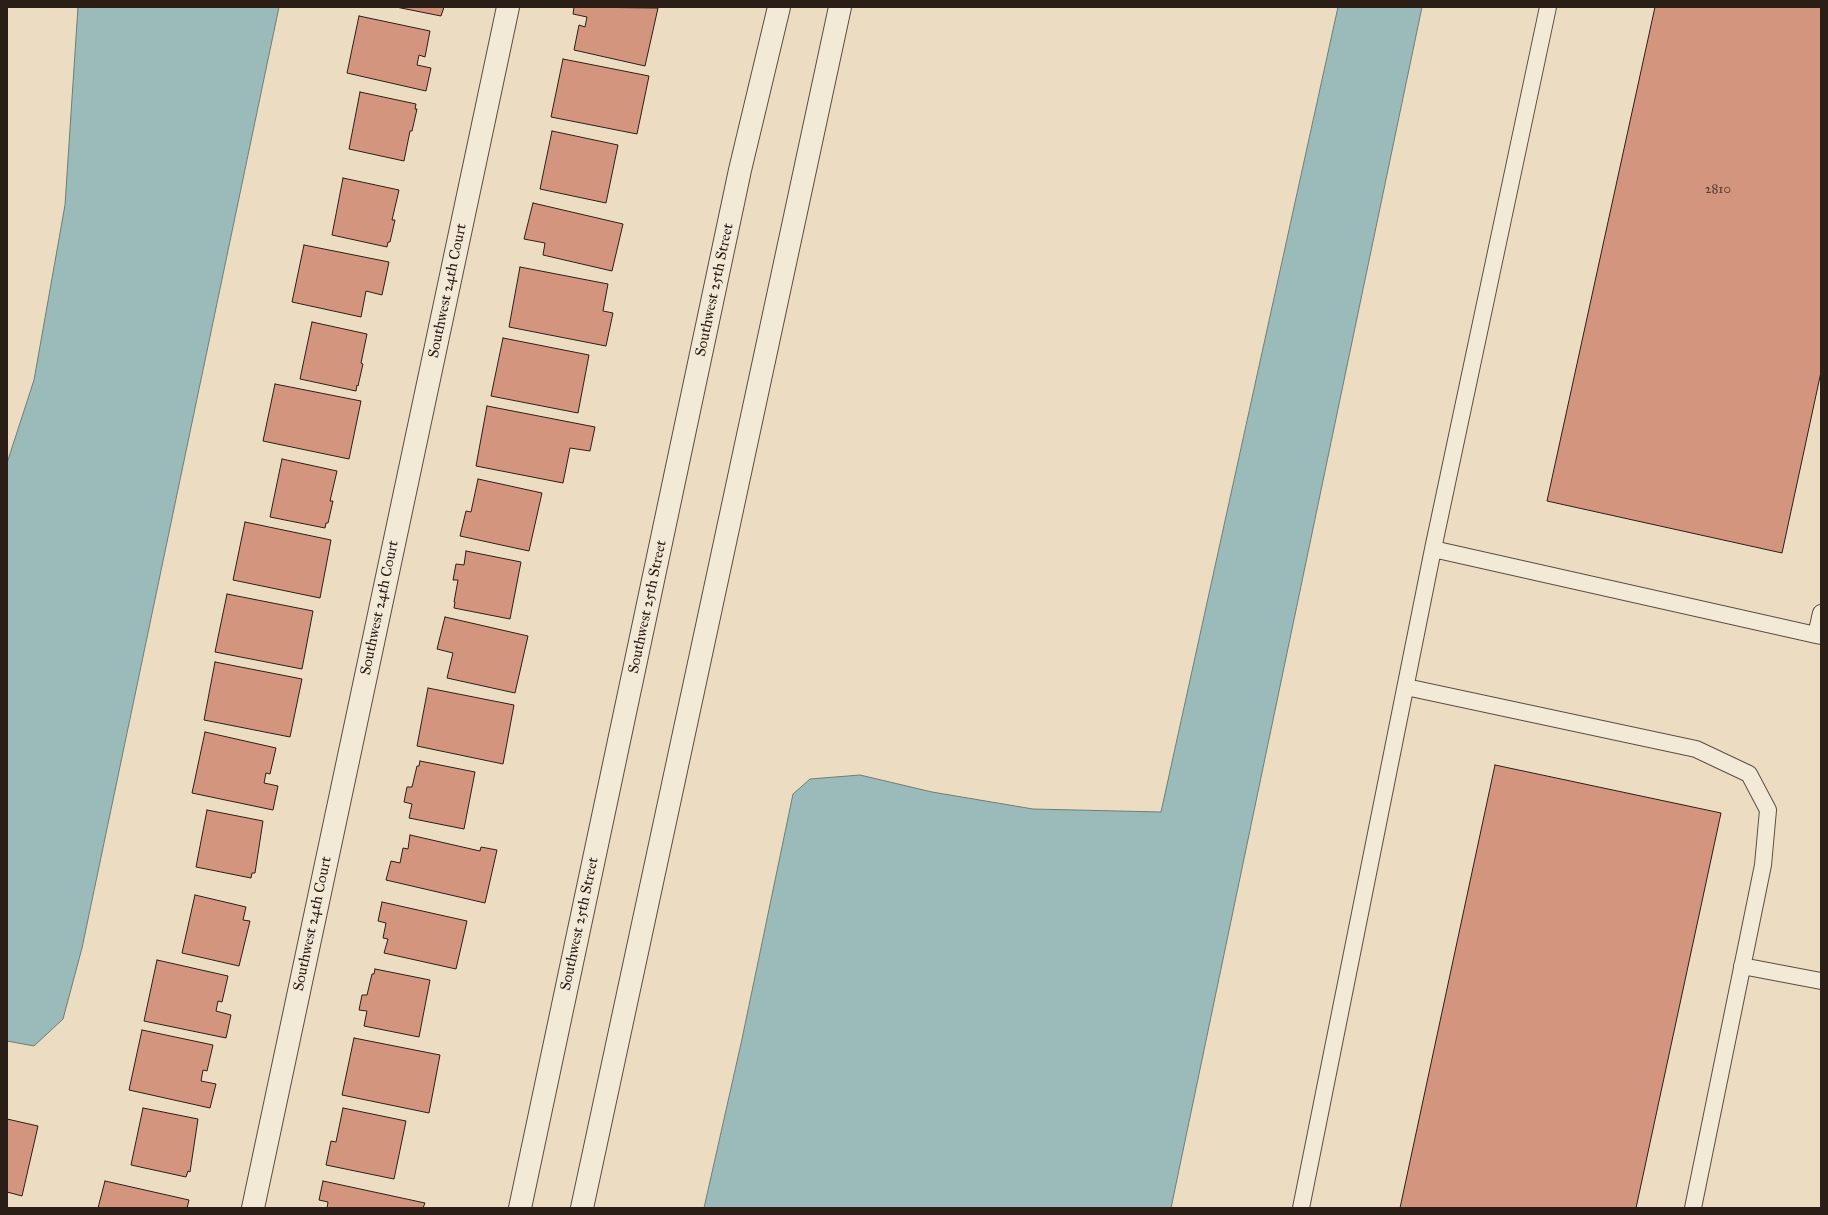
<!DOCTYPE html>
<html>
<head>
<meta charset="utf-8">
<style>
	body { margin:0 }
	#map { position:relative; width:1828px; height:1215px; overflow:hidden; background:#ecddc2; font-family:"IM FELL Great Primer",serif }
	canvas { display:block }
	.frame { position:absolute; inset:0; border:8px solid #2b1e17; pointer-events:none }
</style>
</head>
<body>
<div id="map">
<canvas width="1828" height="1215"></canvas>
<div class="frame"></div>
</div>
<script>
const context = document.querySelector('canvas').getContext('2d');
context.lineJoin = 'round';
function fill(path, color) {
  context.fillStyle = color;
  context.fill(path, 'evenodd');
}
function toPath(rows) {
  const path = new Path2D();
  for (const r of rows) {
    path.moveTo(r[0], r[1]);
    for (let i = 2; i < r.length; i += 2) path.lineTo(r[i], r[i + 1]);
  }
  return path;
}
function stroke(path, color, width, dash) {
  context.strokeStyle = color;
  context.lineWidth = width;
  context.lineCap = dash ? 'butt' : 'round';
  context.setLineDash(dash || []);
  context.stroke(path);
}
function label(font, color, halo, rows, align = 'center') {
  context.font = font + ' "IM FELL Great Primer",serif';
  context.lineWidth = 3;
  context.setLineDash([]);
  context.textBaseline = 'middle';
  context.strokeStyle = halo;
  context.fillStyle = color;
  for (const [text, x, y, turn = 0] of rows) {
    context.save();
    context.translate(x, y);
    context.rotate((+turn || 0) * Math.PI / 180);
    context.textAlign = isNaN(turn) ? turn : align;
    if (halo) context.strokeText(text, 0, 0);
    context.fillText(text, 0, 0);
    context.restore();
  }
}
const water = toPath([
	[78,7,279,7,82,948,63,1019,34,1046,7,1041,7,463,34,380,65,205,78,7],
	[1338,7,1422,7,1171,1208,704,1208,742,1039,793,794,810,779,860,775,932,792,1033,809,1161,812,1338,7]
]);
const building = toPath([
	[396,7,444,7,441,16,396,7],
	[574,7,658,8,645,66,574,50,579,25,585,27,587,17,573,14,574,7],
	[1655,7,1821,7,1821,372,1782,553,1547,501,1655,7],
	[359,16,430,31,425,57,419,55,417,65,431,68,426,91,347,73,359,16],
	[563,59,649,76,637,134,551,117,563,59],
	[360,92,416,104,415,109,417,109,412,131,410,131,404,161,349,149,360,92],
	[552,131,618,145,606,203,540,189,552,131],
	[343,178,399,190,392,220,395,220,390,242,388,242,387,247,332,235,343,178],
	[533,203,623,224,612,271,543,255,545,243,524,239,533,203],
	[304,245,389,262,382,295,366,291,361,317,292,302,304,245],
	[520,267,608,284,603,311,613,313,606,346,509,327,520,267],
	[312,322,367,334,361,363,363,364,358,386,357,385,356,391,300,379,312,322],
	[503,338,589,355,578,413,491,396,503,338],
	[275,384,361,401,349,459,263,441,275,384],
	[487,406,595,427,590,451,570,448,563,483,476,466,487,406],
	[282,459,337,471,330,501,333,501,328,523,326,523,325,528,270,517,282,459],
	[478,479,542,493,529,551,460,536,466,511,471,512,478,479],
	[245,522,331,540,320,598,233,580,245,522],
	[466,551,521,562,510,619,454,608,455,602,454,602,458,580,453,580,456,564,464,565,466,551],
	[227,594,313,611,302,669,215,652,227,594],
	[445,617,528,636,515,693,447,678,453,653,437,649,445,617],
	[215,662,302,679,290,737,204,720,215,662],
	[428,688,514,705,503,764,417,746,428,688],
	[205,732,276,748,270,774,266,773,264,783,278,786,273,810,192,793,205,732],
	[420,761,475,772,464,829,409,818,412,804,404,802,407,787,412,787,417,766,419,766,420,761],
	[1495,765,1721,813,1636,1208,1400,1208,1495,765],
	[207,810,263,821,255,873,252,873,251,878,196,867,207,810],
	[410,835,480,851,481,847,497,850,485,903,386,880,391,861,400,863,403,848,408,849,410,835],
	[195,895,246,907,243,920,250,921,239,966,182,953,195,895],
	[382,902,467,921,456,969,384,953,388,939,383,938,386,923,378,921,382,902],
	[157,960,228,976,222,1002,218,1001,216,1011,231,1015,226,1038,144,1021,157,960],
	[375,969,430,980,419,1037,364,1026,367,1011,359,1010,362,995,367,995,372,974,374,974,375,969],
	[142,1030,213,1045,207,1071,203,1070,201,1081,216,1084,210,1108,129,1090,142,1030],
	[354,1038,440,1055,429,1113,342,1095,354,1038],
	[143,1108,198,1119,190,1172,188,1171,186,1177,131,1165,143,1108],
	[343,1108,406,1121,394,1179,326,1165,331,1141,336,1142,343,1108],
	[7,1119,38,1126,22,1196,7,1192,7,1119],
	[105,1181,189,1200,187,1208,98,1208,105,1181],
	[323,1181,425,1203,423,1208,327,1208,328,1202,319,1200,323,1181]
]);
const service = toPath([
	[1433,549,1816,635],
	[1821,613,1816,635,1821,636],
	[1406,687,1696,749,1749,774,1768,810,1763,865,1693,1208],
	[1742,966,1821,981],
	[1301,1208,1433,549,1548,7]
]);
const minor = toPath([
	[253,1208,508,7]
]);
const tertiary = toPath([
	[520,1208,740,170,779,7],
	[582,1208,840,7]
]);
const numberNames = [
	["2810",1718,190]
];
const streetNames = [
	["Southwest 25th Street",715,290,-78],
	["Southwest 24th Court",448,291,-78],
	["Southwest 25th Street",648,607,-78],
	["Southwest 24th Court",380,608,-78],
	["Southwest 24th Court",313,924,-78],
	["Southwest 25th Street",580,924,-78]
];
fill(water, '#9abbb9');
stroke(water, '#6e7c78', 1);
fill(building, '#d4957f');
stroke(building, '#2b1e17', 1);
stroke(service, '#5b4e42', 18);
stroke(minor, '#5b4e42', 24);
stroke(tertiary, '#5b4e42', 24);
stroke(service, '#f3e9d7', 16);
stroke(minor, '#f3e9d7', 22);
stroke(tertiary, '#f3e9d7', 22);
label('13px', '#553c31', null, numberNames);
label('15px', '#2b1e17', '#f3e9d7', streetNames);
</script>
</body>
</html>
